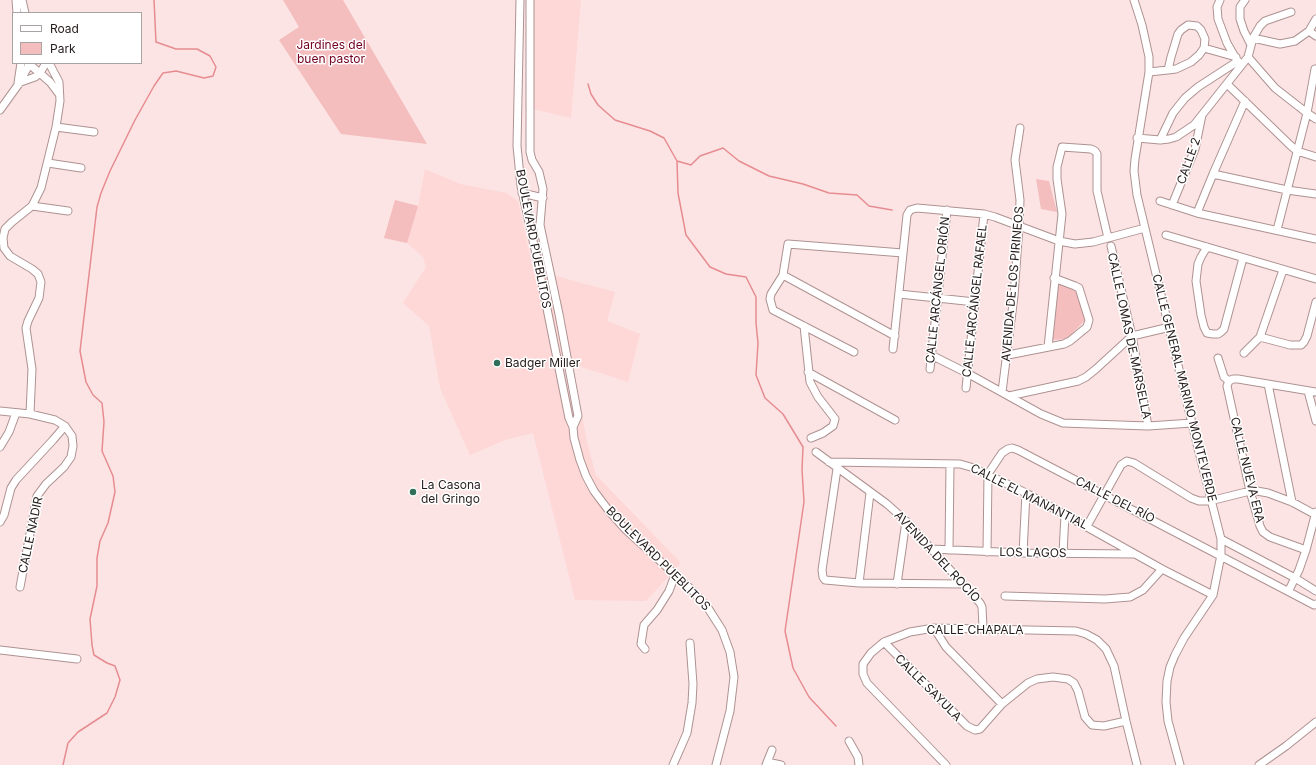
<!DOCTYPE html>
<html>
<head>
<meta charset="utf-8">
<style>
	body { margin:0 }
	#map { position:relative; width:1316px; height:765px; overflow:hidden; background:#fde4e4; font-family:Inter,sans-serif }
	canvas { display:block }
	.legend { position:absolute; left:12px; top:12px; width:130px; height:52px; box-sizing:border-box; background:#fff; border:1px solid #a8a4a4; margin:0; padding:5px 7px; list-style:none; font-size:12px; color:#251b1b }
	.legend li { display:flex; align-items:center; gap:8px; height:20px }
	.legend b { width:20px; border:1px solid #a8a4a4 }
</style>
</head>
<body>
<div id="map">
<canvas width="1316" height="765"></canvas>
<ul class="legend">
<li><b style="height:5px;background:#fff"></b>Road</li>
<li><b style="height:11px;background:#f4bdbe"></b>Park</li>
</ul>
</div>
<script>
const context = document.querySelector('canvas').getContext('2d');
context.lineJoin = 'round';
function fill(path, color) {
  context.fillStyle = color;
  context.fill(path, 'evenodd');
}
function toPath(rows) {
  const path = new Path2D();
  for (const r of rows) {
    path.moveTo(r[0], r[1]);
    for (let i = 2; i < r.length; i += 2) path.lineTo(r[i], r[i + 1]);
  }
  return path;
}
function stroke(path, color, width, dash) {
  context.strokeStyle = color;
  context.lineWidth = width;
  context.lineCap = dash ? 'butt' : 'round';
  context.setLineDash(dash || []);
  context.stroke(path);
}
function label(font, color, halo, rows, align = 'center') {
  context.font = font + ' Inter,sans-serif';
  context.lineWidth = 3;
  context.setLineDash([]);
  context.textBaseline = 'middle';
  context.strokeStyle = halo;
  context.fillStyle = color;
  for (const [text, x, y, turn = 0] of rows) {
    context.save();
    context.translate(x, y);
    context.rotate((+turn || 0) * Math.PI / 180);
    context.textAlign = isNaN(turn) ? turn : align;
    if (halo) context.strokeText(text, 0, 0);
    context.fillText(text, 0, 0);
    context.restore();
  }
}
const built = toPath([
	[534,0,581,0,571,118,533,109],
	[425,169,460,184,506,193,518,201,534,275,556,276,615,292,607,321,640,334,628,382,572,364,587,442,596,475,681,563,646,601,575,600,533,433,505,440,470,455,440,388,429,326,403,303,426,267,423,257,407,243,384,238,395,200,418,206]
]);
const green = toPath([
	[283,0,343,0,427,144,341,134,279,40,299,27],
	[1036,179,1049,181,1057,212,1041,209],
	[395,200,418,206,407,243,384,238],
	[1055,282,1077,289,1085,320,1067,339,1051,340]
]);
const stream = toPath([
	[588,84,591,94,598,105,615,120,650,131,664,138,677,161,678,193,686,235,710,267,726,274,746,277,756,297,756,323,758,343,756,375,765,398,783,414,803,447,802,470,804,502,785,631,793,668,809,697,836,726],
	[677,161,691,165,700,156,723,148,739,161,769,176,803,184,829,193,857,195,869,206,892,210],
	[63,765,68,743,78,732,107,713,115,697,120,680,115,666,107,663,94,655,92,645,90,619,97,586,97,558,100,541,108,523,115,492,113,476,102,451,104,422,102,403,93,395,86,382,80,351,97,207,101,193,110,171,135,120,154,86,163,73,176,71,204,78,213,76,216,67,210,56,197,49,176,49,156,42,154,0]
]);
const minor = toPath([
	[16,0,17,13],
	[22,0,25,13],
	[520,0,517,146,521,186,536,254,569,418,573,427,574,438,580,460,586,476,594,491,609,511,626,530,692,590,708,608,722,630,730,652,734,677,730,711,716,765],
	[530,0,530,152,532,160,539,172,543,189,540,225,559,314,578,416,573,427],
	[1134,0,1142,25,1149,57,1149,72,1135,159,1134,171,1137,195,1198,448,1221,539,1221,555,1213,595,1184,638,1175,655,1170,667,1167,681,1166,702,1168,721,1180,765],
	[1220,0,1217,7,1218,19,1227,43,1239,64],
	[1245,0,1240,7,1240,19,1244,31,1251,45],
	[1309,31,1316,36],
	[1253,38,1280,44,1295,41,1309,31,1316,19],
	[1204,48,1236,57],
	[1248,57,1275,88,1307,113,1316,119],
	[21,63,18,83,35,77,40,73,46,63],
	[28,63,50,82,59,94],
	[1149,72,1168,70,1176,69,1191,62,1199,55,1204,48,1205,39,1201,30,1197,26,1188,25,1181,30,1178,34,1171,57,1168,70],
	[1227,84,1290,145,1297,151,1316,157],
	[0,110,18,85,30,63],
	[56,127,94,132],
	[1137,138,1160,140,1169,139,1176,137,1194,125,1248,57,1253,38,1260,26,1265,21,1291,12],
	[1160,140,1173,113,1185,98,1198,87,1238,61],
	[48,163,81,168],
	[1213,174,1287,190,1316,194],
	[522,193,543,198],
	[1160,201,1197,213,1316,239],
	[1172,205,1195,149,1202,115],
	[32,206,68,211],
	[1197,213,1213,174,1245,101],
	[1277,230,1307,113,1315,69],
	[1166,235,1316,279],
	[1111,246,1132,336,1148,426],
	[1207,247,1201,257,1198,264,1196,281,1201,315,1204,327,1207,333,1213,334,1218,334,1221,332,1224,329,1243,258],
	[783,275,895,336],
	[899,294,975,302],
	[804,326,810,382,818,397,835,419,833,426,823,433,811,438],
	[1260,337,1290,345,1301,345,1304,342,1307,336,1316,302],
	[1048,347,1062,214,1057,179,1057,167,1062,147,1091,149,1095,151,1097,154,1097,191,1108,238],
	[893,349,907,215,910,210,917,208,984,214,995,217,1059,241,1075,244,1093,242,1145,228],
	[854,352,773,310,770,299,771,294,783,275,788,244,903,253],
	[1244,353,1260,337,1283,270],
	[931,355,967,373,1041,414,1063,423,1148,426,1192,423],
	[1008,355,1064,344,1070,341,1087,327,1089,320,1079,288,1075,286,1054,278],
	[1218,358,1224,377,1229,381],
	[930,369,947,210],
	[808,372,895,420],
	[1268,384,1292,502],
	[966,388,984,214],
	[1308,391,1316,421],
	[1002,392,1014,296,1019,226,1020,200,1015,160,1020,128],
	[1009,396,1078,381,1086,377,1096,369,1132,336,1170,327],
	[0,411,30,414,55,420,65,426,72,436,73,446,71,457,64,467,46,484,37,496,20,587],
	[30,414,32,369,26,328,28,321,39,298,41,282,38,274,32,269,10,256,4,248,3,238,5,229,12,222,32,206,41,188,56,127,60,101,59,82,49,63],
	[0,447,9,432,16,413],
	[816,452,887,504,906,521,980,603,982,607,983,628],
	[829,462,960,464,974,468,1026,493,1162,569,1213,595],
	[837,469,822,570,823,577,825,580,859,583,963,584],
	[0,522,4,515,11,488,16,480,53,440,65,426],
	[1087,526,1121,465,1127,461,1134,463,1191,498,1199,501,1210,501,1250,491,1257,491,1268,493,1292,502,1316,515],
	[1221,539,1295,578,1316,591],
	[931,549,1023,553,1134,554],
	[949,550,950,464],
	[1306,550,1270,537,1263,532,1260,526,1250,491,1227,386,1229,381,1233,379,1238,379,1316,392],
	[987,552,988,474,1002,453,1008,449,1012,448,1018,450,1104,495,1314,605,1316,604],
	[1023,553,1026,493],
	[1063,553,1065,515],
	[859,583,870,493],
	[897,584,906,521],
	[1289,590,1299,570,1306,550,1316,512],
	[1005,596,1105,599,1130,597,1143,590,1162,569],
	[934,628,946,647,1002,704],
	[884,642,967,726,975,730,980,729,1002,704,1028,683,1037,679,1053,677,1068,679,1074,683,1078,691,1085,717,1092,725,1104,726,1126,721],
	[645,649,641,644,644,625,657,610,669,591,675,575],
	[0,650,77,659],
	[849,741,858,757,859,765],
	[767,762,781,765],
	[673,765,687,733,692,703,693,684,690,643],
	[766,765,772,750],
	[946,765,867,683,863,674,863,664,871,653,884,642,910,632,934,628,1076,631,1086,634,1097,640,1106,649,1114,666,1126,721,1137,765],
	[1259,765,1286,746,1316,722]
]);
const markers = [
	[497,363,4,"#316f5a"],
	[413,492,4,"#316f5a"]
];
const parkNames = [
	["Jardines del",331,45],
	["buen pastor",331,59]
];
const streetNames = [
	["CALLE 2",1189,161,-71],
	["BOULEVARD PUEBLITOS",533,239,79],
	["AVENIDA DE LOS PIRINEOS",1013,284,-85],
	["CALLE ARCÁNGEL ORIÓN",938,290,-84],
	["CALLE ARCÁNGEL RAFAEL",975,301,-84],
	["CALLE LOMAS DE MARSELLA",1129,336,78],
	["CALLE GENERAL MARINO MONTEVERDE",1184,388,76],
	["CALLE NUEVA ERA",1247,470,76],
	["CALLE EL MANANTIAL",1029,497,27],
	["CALLE DEL RÍO",1115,500,27],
	["CALLE NADIR",31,535,-78],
	["LOS LAGOS",1033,553,1],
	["AVENIDA DEL ROCÍO",937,557,47],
	["BOULEVARD PUEBLITOS",658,559,45],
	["CALLE CHAPALA",975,630],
	["CALLE SAYULA",928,688,45]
];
const poiNames = [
	["Badger Miller",505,363],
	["La Casona",421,485],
	["del Gringo",421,499]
];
fill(built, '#fed7d7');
fill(green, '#f4bdbe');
stroke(stream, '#e68c90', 1.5);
stroke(minor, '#ae9292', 9);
stroke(minor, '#fff', 7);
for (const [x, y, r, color] of markers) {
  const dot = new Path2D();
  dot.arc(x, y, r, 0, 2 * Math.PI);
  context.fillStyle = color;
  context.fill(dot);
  stroke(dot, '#fff', 1.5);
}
label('12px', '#72001e', '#fff', parkNames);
label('12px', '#251b1b', '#fff', streetNames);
label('12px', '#251b1b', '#fff', poiNames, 'left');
</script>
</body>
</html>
